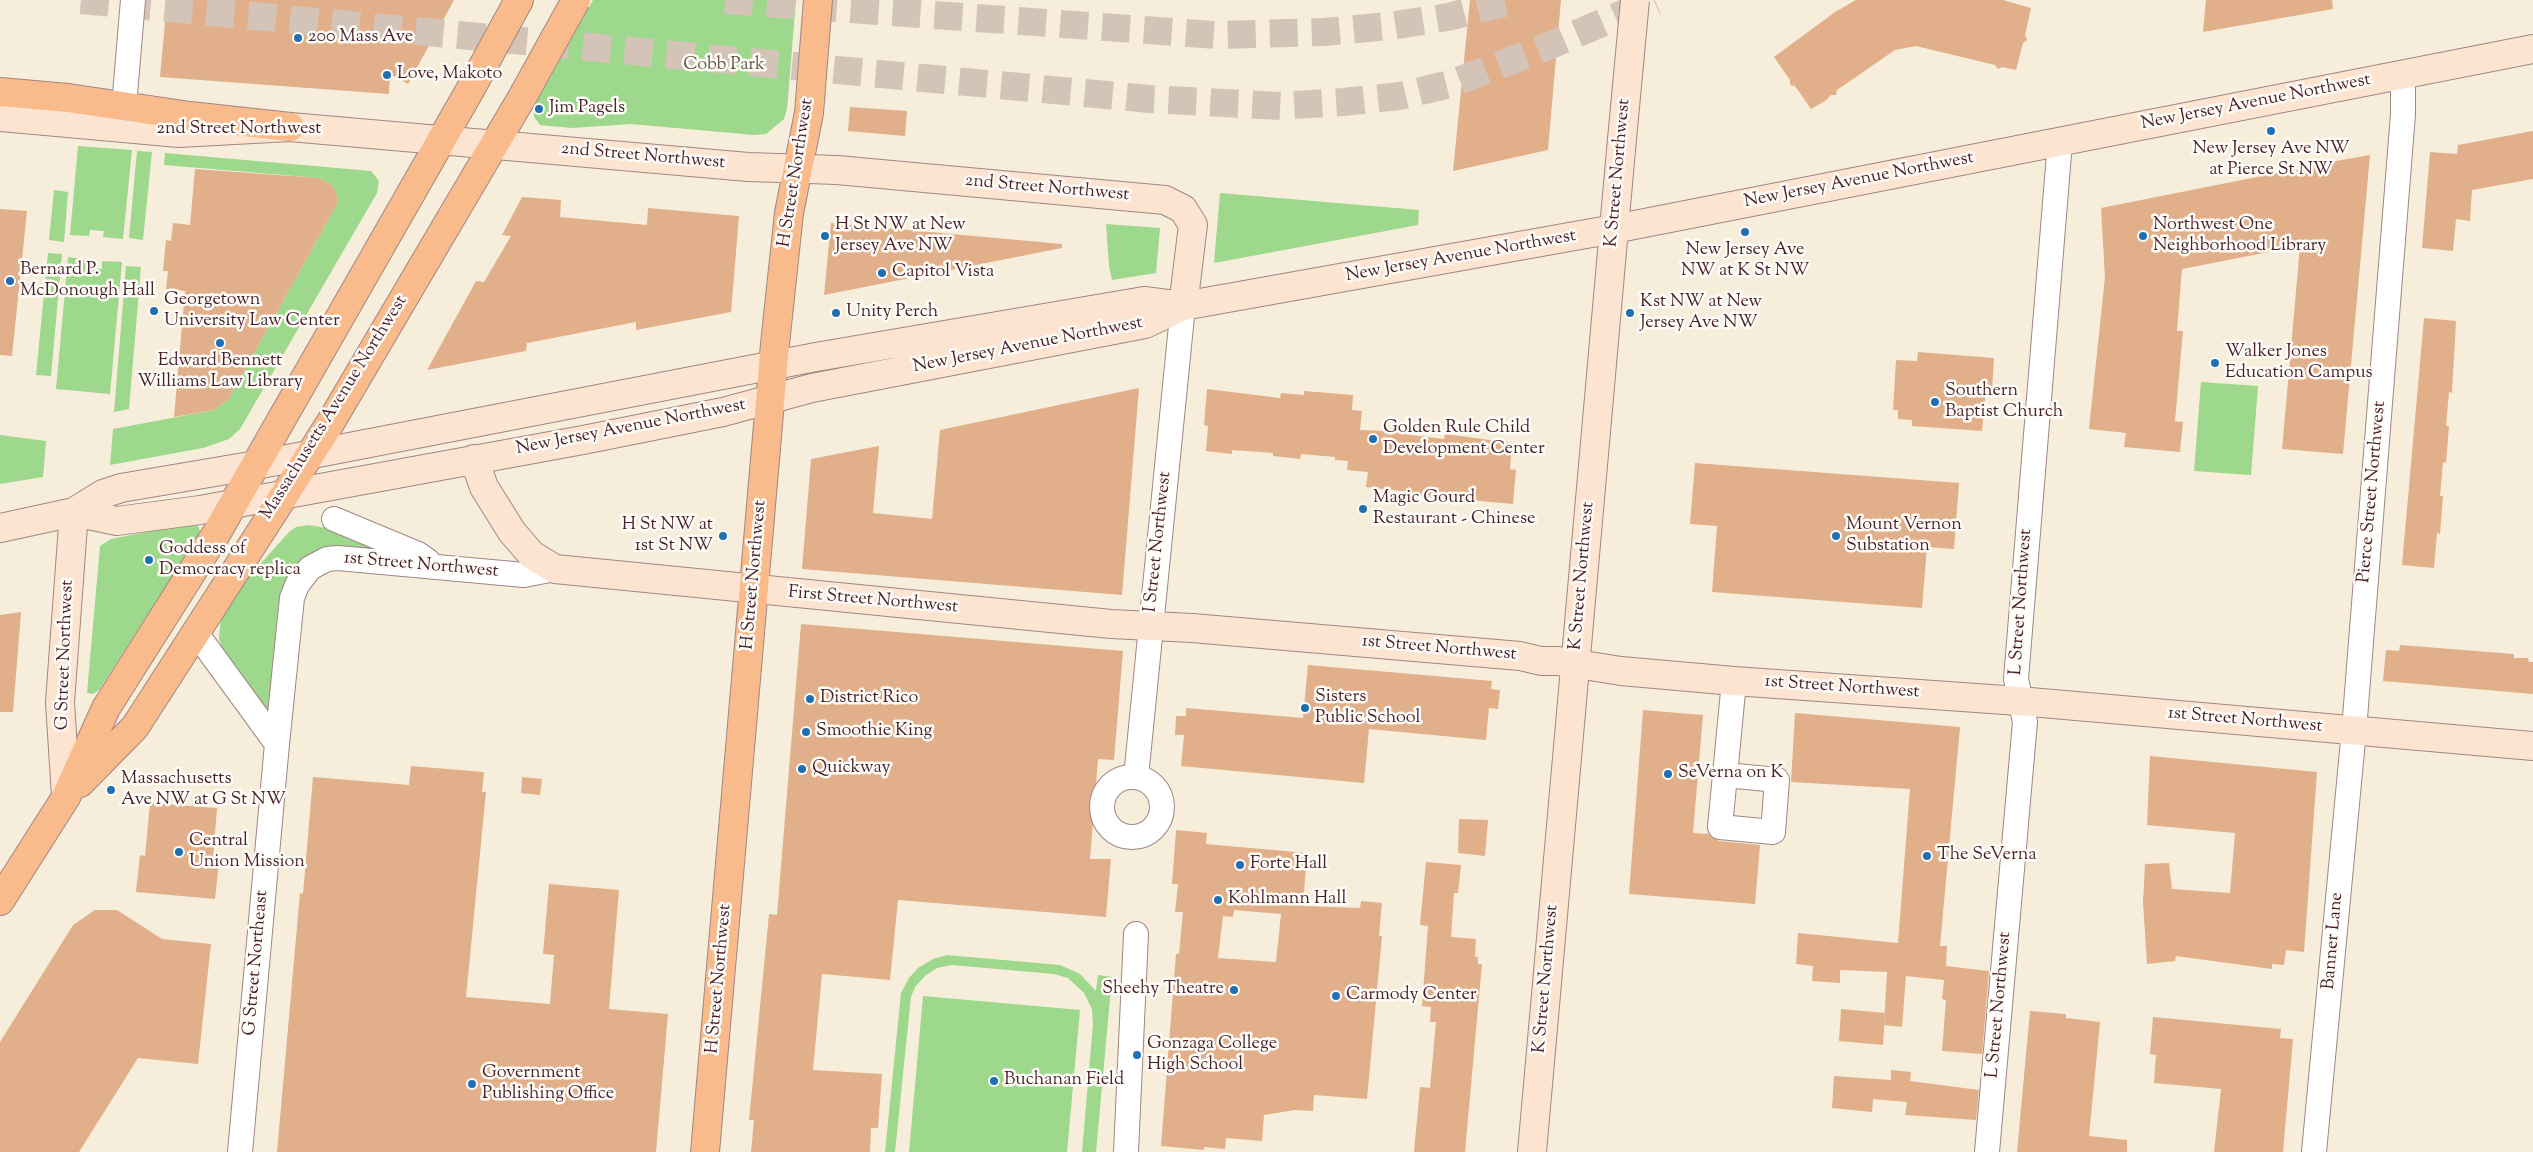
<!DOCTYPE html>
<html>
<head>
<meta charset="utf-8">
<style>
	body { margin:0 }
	canvas { display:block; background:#f6eddb }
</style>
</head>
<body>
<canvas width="2533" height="1152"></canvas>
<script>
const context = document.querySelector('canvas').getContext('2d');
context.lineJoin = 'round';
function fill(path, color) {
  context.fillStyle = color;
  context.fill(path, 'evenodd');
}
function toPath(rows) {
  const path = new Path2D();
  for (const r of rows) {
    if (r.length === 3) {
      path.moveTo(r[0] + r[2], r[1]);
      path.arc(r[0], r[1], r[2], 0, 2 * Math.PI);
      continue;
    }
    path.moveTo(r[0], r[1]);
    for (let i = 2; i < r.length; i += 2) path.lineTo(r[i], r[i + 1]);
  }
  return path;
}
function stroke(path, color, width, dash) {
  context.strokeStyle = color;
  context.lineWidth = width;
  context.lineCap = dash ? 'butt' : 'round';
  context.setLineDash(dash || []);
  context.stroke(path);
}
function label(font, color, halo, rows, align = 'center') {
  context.font = font + ' "Sorts Mill Goudy",serif';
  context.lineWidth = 5;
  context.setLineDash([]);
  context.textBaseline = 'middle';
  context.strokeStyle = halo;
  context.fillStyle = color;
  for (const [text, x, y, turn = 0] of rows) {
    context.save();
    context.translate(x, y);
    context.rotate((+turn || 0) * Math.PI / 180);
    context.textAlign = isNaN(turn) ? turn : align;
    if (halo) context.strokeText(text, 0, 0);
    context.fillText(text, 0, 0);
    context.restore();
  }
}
const green = toPath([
	[593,0,796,0,787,109,784,119,766,134,754,135,631,124,572,128,540,125,534,117,534,107],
	[78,146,132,150,123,239,103,237,104,231,90,230,89,236,70,235],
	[137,151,152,152,143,240,129,238],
	[165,153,371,171,379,181,377,193,240,429,229,439,203,448,110,465,113,429,214,410,228,400,337,204,333,186,319,178,164,165],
	[54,190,68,192,64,242,49,240],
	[1220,193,1419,210,1418,225,1214,263],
	[1106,224,1160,228,1156,273,1112,280,1109,266],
	[48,253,62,254,51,376,36,375],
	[68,257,88,260,88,268,102,269,102,261,122,262,110,394,56,389],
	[126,266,141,267,129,409,114,412],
	[2201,382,2258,386,2251,475,2194,471],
	[0,435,46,441,43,477,0,484],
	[191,523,198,525,200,531,198,536,99,690,93,694,87,693,100,546,111,539],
	[309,525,332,529,385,551,305,563,273,720,223,651,219,639,220,625,223,612,245,581,289,532,296,527],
	[947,955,1060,965,1080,974,1096,991,1098,975,1112,977,1096,1152,1082,1152,1093,1024,1092,1009,1084,993,1068,978,1054,974,952,965,937,968,925,976,915,987,911,997,895,1152,885,1152,901,993,909,978,918,968,933,959],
	[923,996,1080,1010,1067,1152,909,1152]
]);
const building = toPath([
	[167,0,454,0,408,84,390,74,389,94,160,77],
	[1470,0,1561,0,1548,150,1453,171],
	[1856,0,2003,0,2031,8,2025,35,2027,40,2023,43,2016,70,2002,67,1998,69,1995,65,1916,46,1895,50,1837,90,1836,95,1831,95,1825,101,1811,109,1795,86,1790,85,1790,80,1774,57,1835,12],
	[2206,0,2332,0,2333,9,2203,32],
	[850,107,907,111,905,136,848,131],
	[2533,131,2533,179,2472,190,2470,221,2456,219,2453,251,2422,248,2430,152,2457,154,2458,145],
	[2370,155,2343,454,2282,449,2300,246,2182,269,2177,331,2183,331,2175,421,2183,422,2180,452,2124,447,2126,433,2089,429,2105,277,2101,208,2292,170,2308,171,2308,166],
	[195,169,319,178,333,186,337,195,337,204,228,400,214,410,174,417,185,291,166,289,168,271,163,271,166,240,171,241,173,223,190,225],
	[522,197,561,200,560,217,647,225,648,208,739,216,731,312,636,330,636,322,527,343,526,351,427,370,476,281,484,282,511,236,502,235],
	[0,209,27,211,12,356,0,355],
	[831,223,1062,244,1062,248,824,295],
	[2424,318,2456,321,2452,393,2449,392,2446,426,2449,426,2446,463,2443,462,2440,496,2443,496,2440,534,2437,533,2434,568,2402,565],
	[1918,352,1994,358,1992,391,1986,390,1982,431,1912,426,1912,420,1898,419,1898,410,1893,410,1896,360,1917,361],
	[1139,388,1122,595,802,569,811,459,879,446,873,513,932,519,940,430],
	[1207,389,1280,398,1281,393,1304,395,1304,391,1353,395,1352,410,1362,411,1360,430,1409,432,1410,435,1444,439,1445,434,1512,443,1510,469,1516,470,1513,504,1469,500,1470,495,1435,492,1434,497,1409,495,1409,492,1366,487,1368,472,1347,470,1348,461,1335,460,1335,457,1301,454,1300,459,1273,456,1273,453,1232,450,1232,454,1206,451,1208,426,1204,425],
	[1695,463,1959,483,1954,549,1927,547,1922,608,1712,592,1717,526,1690,524],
	[21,612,13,712,0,712,0,615],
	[801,624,1123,651,1114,760,1098,759,1090,859,1111,859,1106,917,898,900,890,980,822,974,813,1070,882,1074,878,1128,871,1128,870,1152,751,1152,754,1120,749,1120,769,914,777,915],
	[2400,645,2514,654,2514,658,2528,658,2529,662,2533,662,2533,694,2383,681,2386,650,2399,651],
	[1308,665,1492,681,1491,689,1500,690,1498,709,1489,708,1486,740,1369,729,1364,783,1181,766,1184,735,1175,735,1176,716,1186,716,1186,708,1303,718],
	[1643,710,1703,715,1693,833,1709,834,1719,841,1760,845,1755,904,1629,894],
	[1795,713,1960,727,1940,946,1947,946,1946,966,1989,971,1982,1054,1942,1051,1946,1000,1942,999,1944,980,1906,976,1902,1027,1884,1025,1887,972,1840,970,1840,983,1812,981,1813,966,1796,964,1798,933,1898,943,1910,789,1791,782],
	[2150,756,2317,772,2304,952,2286,950,2284,965,2272,964,2272,969,2176,956,2175,961,2147,964,2143,902,2145,864,2169,863,2172,889,2230,893,2235,833,2147,825],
	[411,766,484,772,482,792,486,792,466,997,550,1004,554,955,543,954,549,884,619,890,609,1009,668,1014,656,1152,277,1152,300,893,303,894,313,777,409,785],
	[522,777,542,779,540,795,521,793],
	[150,803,217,808,213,861,219,862,215,899,136,892,140,855,145,856],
	[1459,819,1488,820,1485,856,1458,853],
	[1176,830,1207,833,1206,844,1307,853,1303,906,1360,908,1361,901,1382,903,1379,936,1382,936,1367,1099,1314,1095,1313,1111,1295,1110,1264,1115,1262,1141,1226,1138,1225,1149,1204,1147,1204,1150,1161,1146,1176,954,1179,954,1183,912,1175,912,1178,884,1172,884],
	[1234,910,1281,914,1276,962,1218,958,1223,916,1233,917],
	[1426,862,1461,865,1458,893,1454,893,1451,937,1476,939,1475,957,1478,957,1478,964,1482,964,1465,1152,1414,1152,1420,1087,1430,1088,1436,1022,1430,1022,1431,1007,1422,1006,1428,926,1420,925],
	[95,910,117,910,162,939,211,944,198,1064,138,1058,79,1152,0,1152,0,1042,73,925],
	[1841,1009,1885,1013,1883,1045,1839,1041],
	[2030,1011,2066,1014,2066,1018,2100,1022,2089,1136,2127,1140,2127,1152,2017,1152],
	[2153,1017,2281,1029,2280,1038,2293,1039,2283,1152,2214,1152,2221,1089,2154,1083,2156,1055,2150,1054],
	[1891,1070,1911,1072,1910,1081,1979,1090,1976,1120,1905,1115,1907,1102,1873,1099,1872,1112,1832,1108,1834,1076,1891,1080]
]);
const highwayTunnel = toPath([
	[81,0,1150,99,1281,106,1343,102,1400,96,1450,84,1546,47,1655,0],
	[725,0,1216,35,1324,32,1390,26,1448,17,1516,0]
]);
const street = toPath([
	[124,106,133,0],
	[334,519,418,554,428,561],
	[196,633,277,744],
	[1726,775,1777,780,1773,832,1720,827,1734,681],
	[1132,807,30],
	[1136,777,1183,306],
	[240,1152,277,744,292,598,297,585,310,568,327,559,338,558,524,575,555,569],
	[1126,1152,1136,934],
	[1987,1152,2025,722,2016,679,2060,142],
	[2314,1152,2354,730,2403,114,2403,75]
]);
const secondary = toPath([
	[0,117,179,133,290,127,748,167,837,170,1165,200,1183,209,1193,225,1183,306],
	[474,459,484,487,512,532,532,555,555,569,1111,624,1192,628,1520,656,1541,661,1558,661,1621,671,1734,681,2019,701,2533,746],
	[74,512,117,521,200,510,583,440,723,412,812,388,1145,324,1183,306,1614,229,2533,49],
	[0,528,74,512,103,494,121,488,256,465,816,357,1144,301,1183,306],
	[66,797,60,702,74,512],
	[1532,1152,1621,150]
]);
const primary = toPath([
	[507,22,519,0],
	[80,783,135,727,285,494,332,420,524,94],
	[0,901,66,797,106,708,216,534,470,90],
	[705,1152,775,344,789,213,809,113,818,0]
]);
const highway = toPath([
	[0,92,68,98,190,116,290,127]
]);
const secondaryBridge = toPath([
	[1621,150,1635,0]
]);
const primaryBridge = toPath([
	[470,90,507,22],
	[524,94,576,0]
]);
const markers = [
	[298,38,5,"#1f6fb2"],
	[387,75,5,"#1f6fb2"],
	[539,109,5,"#1f6fb2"],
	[2271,131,5,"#1f6fb2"],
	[1745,232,5,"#1f6fb2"],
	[825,236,5,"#1f6fb2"],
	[2143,236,5,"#1f6fb2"],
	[882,273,5,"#1f6fb2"],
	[10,281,5,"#1f6fb2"],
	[154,311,5,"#1f6fb2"],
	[836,313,5,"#1f6fb2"],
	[1630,313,5,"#1f6fb2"],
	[220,343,5,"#1f6fb2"],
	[2215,363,5,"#1f6fb2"],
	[1935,402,5,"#1f6fb2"],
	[1373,439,5,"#1f6fb2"],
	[1363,509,5,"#1f6fb2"],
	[723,536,5,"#1f6fb2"],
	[1836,536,5,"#1f6fb2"],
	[149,560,5,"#1f6fb2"],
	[810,699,5,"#1f6fb2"],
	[1305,708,5,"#1f6fb2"],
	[806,732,5,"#1f6fb2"],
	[802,769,5,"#1f6fb2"],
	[1668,774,5,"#1f6fb2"],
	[111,790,5,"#1f6fb2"],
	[179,852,5,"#1f6fb2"],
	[1927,856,5,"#1f6fb2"],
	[1240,865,5,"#1f6fb2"],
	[1218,900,5,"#1f6fb2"],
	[1234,990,5,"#1f6fb2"],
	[1336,996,5,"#1f6fb2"],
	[1137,1055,5,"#1f6fb2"],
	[994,1081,5,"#1f6fb2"],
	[472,1084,5,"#1f6fb2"]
];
const poiNames = [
	["200 Mass Ave",308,38],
	["Love, Makoto",397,75],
	["Jim Pagels",549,109],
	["New Jersey Ave NW",2271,150,"center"],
	["at Pierce St NW",2271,171,"center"],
	["H St NW at New",835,226],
	["Jersey Ave NW",835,247],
	["Northwest One",2153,226],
	["Neighborhood Library",2153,247],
	["New Jersey Ave",1745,251,"center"],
	["NW at K St NW",1745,272,"center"],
	["Bernard P.",20,271],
	["McDonough Hall",20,292],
	["Capitol Vista",892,273],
	["Georgetown",164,301],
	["University Law Center",164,322],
	["Kst NW at New",1640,303],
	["Jersey Ave NW",1640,324],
	["Unity Perch",846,313],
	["Walker Jones",2225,353],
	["Education Campus",2225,374],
	["Edward Bennett",220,362,"center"],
	["Williams Law Library",220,383,"center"],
	["Southern",1945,392],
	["Baptist Church",1945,413],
	["Golden Rule Child",1383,429],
	["Development Center",1383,450],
	["Magic Gourd",1373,499],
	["Restaurant - Chinese",1373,520],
	["H St NW at",713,526,"right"],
	["1st St NW",713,547,"right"],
	["Mount Vernon",1846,526],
	["Substation",1846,547],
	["Goddess of",159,550],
	["Democracy replica",159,571],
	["Sisters",1315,698],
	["Public School",1315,719],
	["District Rico",820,699],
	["Smoothie King",816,732],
	["Quickway",812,769],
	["SeVerna on K",1678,774],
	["Massachusetts",121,780],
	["Ave NW at G St NW",121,801],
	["Central",189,842],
	["Union Mission",189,863],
	["The SeVerna",1937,856],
	["Forte Hall",1250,865],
	["Kohlmann Hall",1228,900],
	["Sheehy Theatre",1224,990,"right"],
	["Carmody Center",1346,996],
	["Gonzaga College",1147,1045],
	["High School",1147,1066],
	["Government",482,1074],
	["Publishing Office",482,1095],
	["Buchanan Field",1004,1081]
];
const parkNames = [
	["Cobb Park",724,66]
];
const streetNames = [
	["New Jersey Avenue Northwest",2256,103,-11],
	["2nd Street Northwest",239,130],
	["2nd Street Northwest",643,157,5],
	["H Street Northwest",797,173,-81],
	["K Street Northwest",1619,173,-85],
	["New Jersey Avenue Northwest",1859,181,-11],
	["2nd Street Northwest",1047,189,5],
	["New Jersey Avenue Northwest",1461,257,-10],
	["New Jersey Avenue Northwest",1028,346,-11],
	["Massachusetts Avenue Northwest",335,408,-58],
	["New Jersey Avenue Northwest",631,428,-11],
	["Pierce Street Northwest",2373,492,-85],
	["I Street Northwest",1159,542,-84],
	["1st Street Northwest",421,566,5],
	["H Street Northwest",755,575,-85],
	["K Street Northwest",1583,576,-85],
	["First Street Northwest",873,601,5],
	["L Street Northwest",2022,602,-86],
	["1st Street Northwest",1439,649,5],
	["G Street Northwest",66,655,-88],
	["1st Street Northwest",1842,688,4],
	["1st Street Northwest",2245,721,5],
	["Banner Lane",2334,941,-85],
	["G Street Northeast",257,963,-85],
	["H Street Northwest",720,979,-85],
	["K Street Northwest",1547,979,-85],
	["L Street Northwest",2000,1005,-85]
];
fill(green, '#9dd88c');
fill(building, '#e1b08a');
stroke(highwayTunnel, '#d4c4b8', 28, [28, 14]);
stroke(street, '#a08683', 26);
stroke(secondary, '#a08683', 30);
stroke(primary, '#a08683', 30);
stroke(highway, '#a08683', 30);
stroke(street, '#fff', 24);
stroke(secondary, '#fde4d1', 28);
stroke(primary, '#fabb8c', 28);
stroke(highway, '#fabb8c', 28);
stroke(secondaryBridge, '#a08683', 30, []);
stroke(primaryBridge, '#a08683', 30, []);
stroke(secondaryBridge, '#fde4d1', 28);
stroke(primaryBridge, '#fabb8c', 28);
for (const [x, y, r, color] of markers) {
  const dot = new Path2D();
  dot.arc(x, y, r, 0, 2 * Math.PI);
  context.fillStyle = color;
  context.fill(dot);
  stroke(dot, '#fdfcf7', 2);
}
label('18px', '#4a1f2b', '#fdfcf7', poiNames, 'left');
label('18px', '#635648', '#fdfcf7', parkNames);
label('18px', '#4a1f2b', '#fdfcf7', streetNames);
</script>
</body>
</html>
